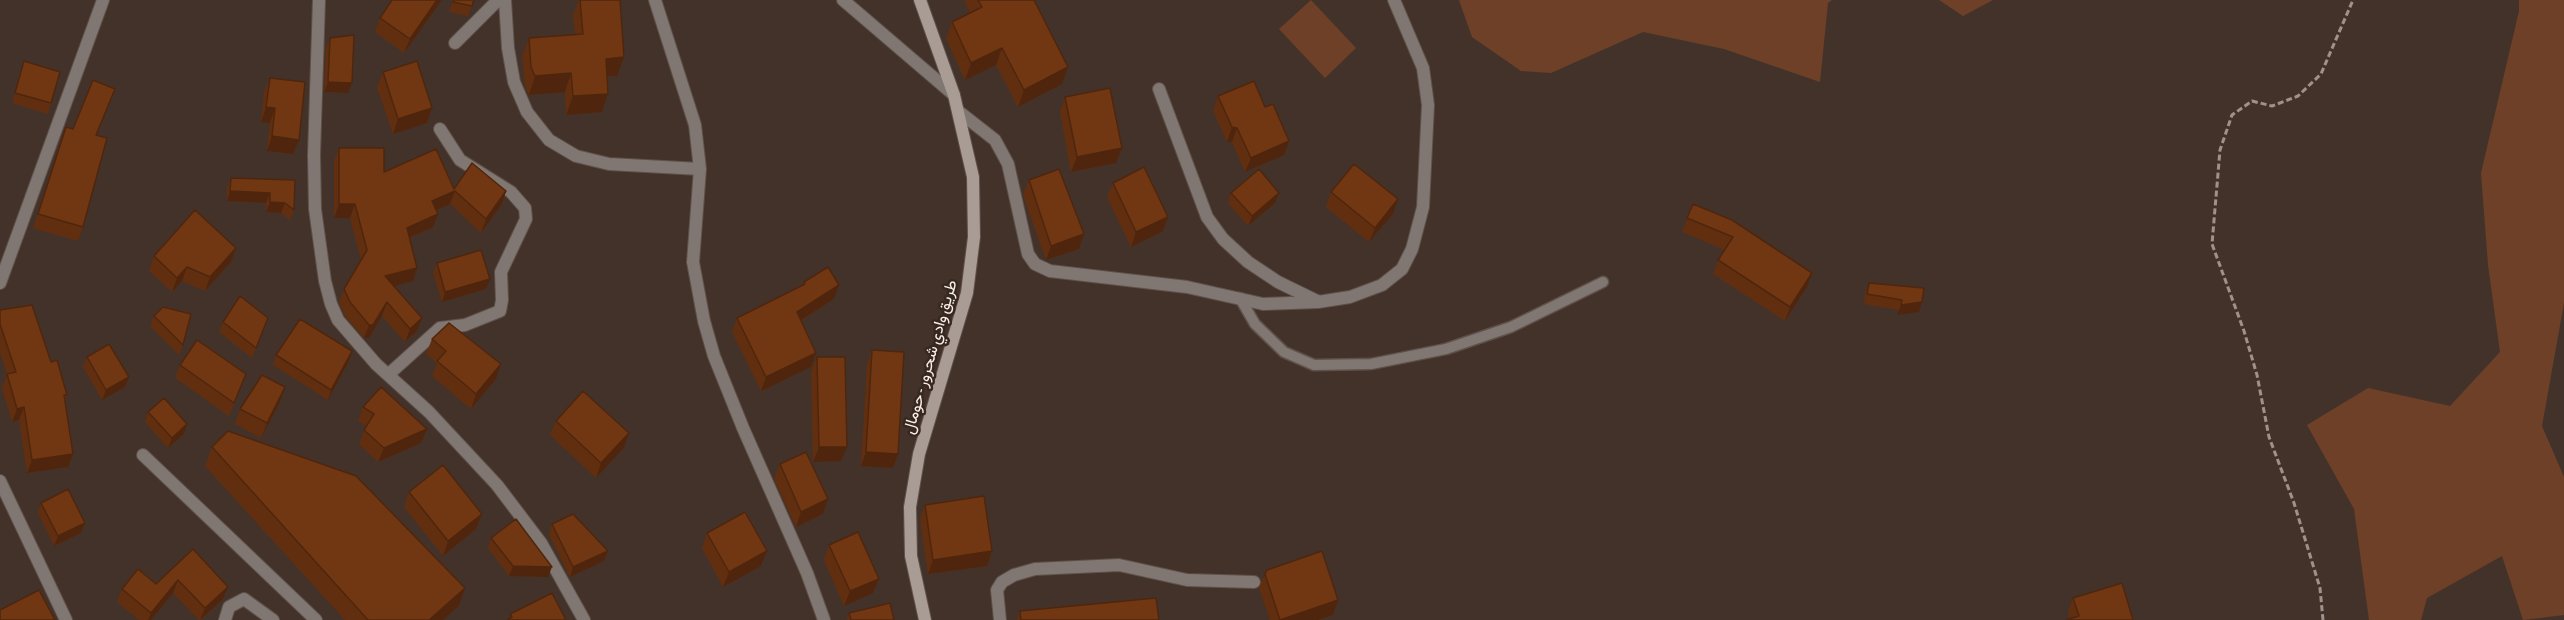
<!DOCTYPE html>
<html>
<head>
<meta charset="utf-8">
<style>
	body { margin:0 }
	canvas { display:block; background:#42322a }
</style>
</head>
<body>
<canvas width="2564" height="620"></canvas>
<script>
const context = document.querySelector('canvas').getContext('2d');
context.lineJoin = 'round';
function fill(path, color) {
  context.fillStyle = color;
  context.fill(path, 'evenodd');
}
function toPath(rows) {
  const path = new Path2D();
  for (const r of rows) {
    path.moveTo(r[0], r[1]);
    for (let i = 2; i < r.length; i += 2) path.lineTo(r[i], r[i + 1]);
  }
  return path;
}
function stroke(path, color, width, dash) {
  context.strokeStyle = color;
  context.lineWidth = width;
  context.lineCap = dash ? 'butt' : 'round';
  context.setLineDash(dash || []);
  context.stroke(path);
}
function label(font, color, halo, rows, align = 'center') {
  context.font = font + ' "Asap Condensed",Vazirmatn,sans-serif';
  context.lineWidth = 5;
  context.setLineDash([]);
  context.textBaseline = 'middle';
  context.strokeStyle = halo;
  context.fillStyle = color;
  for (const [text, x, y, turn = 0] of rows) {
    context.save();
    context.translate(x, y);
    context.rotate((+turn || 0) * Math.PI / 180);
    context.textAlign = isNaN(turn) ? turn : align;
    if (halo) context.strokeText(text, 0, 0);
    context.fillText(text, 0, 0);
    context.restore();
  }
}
const green = toPath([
	[1311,0,1356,48,1325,78,1279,29],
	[1459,0,1832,0,1828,3,1820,82,1724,49,1643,32,1551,73,1521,71,1472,37],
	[1939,0,1993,0,1963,16],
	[2519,0,2564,0,2564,303,2542,426,2564,477,2564,615,2523,620,2502,556,2427,598,2421,620,2369,620,2354,509,2307,425,2368,388,2450,406,2500,352,2488,265,2481,173,2519,11]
]);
const path = toPath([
	[2323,620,2320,588,2294,503,2269,437,2257,375,2244,331,2212,244,2220,150,2232,115,2252,101,2272,106,2298,96,2321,74,2353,0]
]);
const lane = toPath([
	[1240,298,1255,324,1284,352,1314,365,1371,364,1446,349,1511,327,1603,282]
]);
const street = toPath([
	[319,0,314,155,315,209,325,281,331,304,338,320,376,364,429,412,497,485,541,543,584,620],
	[505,0,508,48,514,82,527,112,549,140,576,156,609,164,700,169],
	[655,0,695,125,700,169,693,262,704,321,714,356,743,428,807,573,824,620],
	[843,0,954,95],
	[455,43,498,0],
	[1159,89,1207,217,1223,239,1248,262,1278,282,1317,301],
	[958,111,995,140,1008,164,1028,254,1035,264,1050,271,1187,287,1263,304,1318,302,1350,297,1382,285,1402,269,1412,249,1423,207,1428,105,1423,68,1394,0],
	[0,283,103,0],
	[389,374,440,328,465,325,500,311,502,300,501,272,526,219,525,208,511,192,460,160,440,129],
	[143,455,316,620],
	[0,481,66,620],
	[225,620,229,607,244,599,273,620],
	[1000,620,997,590,1002,582,1014,575,1035,569,1119,565,1187,580,1254,582]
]);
const secondary = toPath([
	[920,0,954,95,973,177,974,237,967,293,919,454,910,507,911,556,925,620]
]);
const wall = toPath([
	[392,0,442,0,404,53,375,32,380,18],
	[453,0,474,0,468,16,449,12],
	[579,0,620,0,617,76,607,77,602,112,566,115,565,92,529,95,525,86,522,57,529,38,575,35,573,15],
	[964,0,1034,0,1062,84,1018,107,996,65,965,80,946,38,952,22,970,13],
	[330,38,348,93,324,92,326,48],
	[24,61,51,103,48,114,12,103],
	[383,72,432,108,427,123,393,134,377,87],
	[270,78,299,140,293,154,267,151,270,123,261,122,264,92],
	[115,89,96,135,83,227,78,241,33,228,66,127,73,129],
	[1218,96,1265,107,1289,141,1284,155,1245,172,1232,142,1227,142,1213,111],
	[1065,97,1122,148,1116,163,1071,172,1060,112],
	[339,148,384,172,454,189,506,191,502,204,481,233,450,204,436,210,433,227,410,238,417,268,413,281,394,286,417,331,405,342,382,316,369,338,364,338,345,316,339,302,344,289,361,260,350,218,334,218,334,161],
	[231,178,295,180,294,210,290,220,281,213,266,212,266,203,227,201,227,188],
	[1029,180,1079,249,1046,260,1023,195],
	[1113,183,1168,217,1163,231,1131,247,1107,197],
	[1331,192,1393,214,1369,242,1326,207],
	[1231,193,1275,203,1248,226,1228,203],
	[1693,204,1807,287,1785,321,1713,274,1718,260,1725,250,1682,232],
	[236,248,231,262,205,291,182,281,172,292,149,271,154,256],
	[437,263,486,289,442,302,433,273],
	[804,282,834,299,801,321,816,353,811,367,761,391,732,332,737,318,803,285],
	[1869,283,1922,302,1919,312,1897,315,1899,310,1864,304,1865,293],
	[0,310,51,362,67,395,65,400,73,454,68,467,27,473,19,420,12,422,2,388,7,374,0,352],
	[154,316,183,345,179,355,150,326],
	[268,318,252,358,219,332,223,322],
	[432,339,496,379,471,409,432,376,437,363,426,354],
	[872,350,898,454,893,468,861,466,867,364],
	[276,355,349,361,328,400,273,365],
	[87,357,129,377,125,387,102,400,83,367],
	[817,357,847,447,841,461,813,462,811,372],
	[180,365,246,374,229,416,175,378],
	[285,387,280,402,261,438,235,424,240,409],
	[363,407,421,443,378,462,359,444,366,426,358,421],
	[148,412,184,434,168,448,145,422],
	[556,421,624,448,596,478,550,435],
	[212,447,465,588,459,606,443,620,345,620,205,466],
	[780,464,828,499,823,514,796,527,774,479],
	[409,492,482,514,476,529,443,556,404,507],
	[41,503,85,523,81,533,54,546,38,513],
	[925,505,992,551,987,566,928,574,920,519],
	[552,524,608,551,604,561,570,577,549,534],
	[707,533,767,551,761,566,723,587,702,548],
	[491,538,548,577,509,576,488,548],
	[829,545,879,579,873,593,844,606,824,560],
	[193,549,228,587,223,599,201,620,199,620,173,593,151,620,139,620,117,602,122,589,156,584],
	[1265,574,1338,600,1333,615,1318,620,1270,620,1259,588],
	[2073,598,2133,620,2070,619,2068,612],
	[1020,611,1159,620,1017,620],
	[849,613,894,620,847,620]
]);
const shadedWall = toPath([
	[437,0,442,0,404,53,410,39],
	[1002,48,996,65,965,80,971,63],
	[624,57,617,76,599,77,606,59],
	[1068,67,1062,84,1018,107,1024,90],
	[571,73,565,92,529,95,535,76],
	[328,82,352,83,348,93,324,92],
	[608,94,602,112,566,115,573,96],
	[266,107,275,108,270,123,261,122],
	[432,108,427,123,393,134,398,119],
	[1232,127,1237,128,1232,142,1227,142],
	[272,136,299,140,293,154,267,151],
	[1289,141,1284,155,1245,172,1251,158],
	[1122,148,1116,163,1071,172,1077,157],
	[230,191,270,193,266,203,227,201],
	[455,191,450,204,427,214,432,201],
	[506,191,502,204,481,233,486,219],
	[1279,193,1275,203,1248,226,1252,216],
	[1398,199,1393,214,1369,242,1375,228],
	[270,202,285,203,281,213,266,212],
	[339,204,355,204,350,218,334,218],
	[438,214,433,227,402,241,407,228],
	[1168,217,1163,231,1131,247,1136,232],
	[1084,234,1079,249,1046,260,1051,246],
	[236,248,231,262,205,291,210,277],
	[187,267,182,281,172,292,177,278],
	[417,268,413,281,380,290,385,276],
	[1812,273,1807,287,1785,321,1790,307],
	[490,279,486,289,442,302,445,292],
	[839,285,834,299,792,326,797,312],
	[387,302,382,316,369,338,364,338,369,325],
	[1922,302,1919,312,1897,315,1901,305],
	[422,318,417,331,405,342,410,329],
	[352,351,349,361,328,400,331,390],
	[816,353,811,367,761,391,766,377],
	[501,364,496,379,471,409,476,394],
	[129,377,125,387,102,400,106,390],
	[285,387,280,402,261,438,267,423],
	[24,407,19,420,12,422,17,409],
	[187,424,184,434,168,448,172,438],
	[427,429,421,443,378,462,384,448],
	[629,433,624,448,596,478,601,463],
	[819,447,847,447,841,461,813,462],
	[866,452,898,454,893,468,861,466],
	[73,454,68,467,27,473,32,460],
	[828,499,823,514,796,527,801,512],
	[482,514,476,529,443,556,448,541],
	[85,523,81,533,54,546,58,536],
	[608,551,604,561,570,577,573,567],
	[767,551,761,566,723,587,729,572],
	[992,551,987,566,928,574,933,560],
	[513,566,552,567,548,577,509,576],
	[879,579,873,593,844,606,850,591],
	[178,580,173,593,151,620,148,620,151,613],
	[228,587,223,599,200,620,205,608],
	[465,588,459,606,443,620,429,620],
	[1338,600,1333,615,1318,620,1280,620]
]);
const building = toPath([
	[392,0,437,0,410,39,380,18,392,0],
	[454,0,474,0,472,6,453,2,454,0],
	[580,0,620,0,624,57,606,59,608,94,573,96,571,73,535,76,531,67,529,38,583,34,580,0],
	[978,0,1034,0,1068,67,1024,90,1002,48,971,63,952,22,982,7,978,0],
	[354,35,352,83,328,82,330,38,354,35],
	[24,61,60,72,51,103,15,93,24,61],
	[417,61,432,108,398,119,383,72,417,61],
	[270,78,305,82,299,140,272,136,275,108,266,107,270,78],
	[93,80,115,89,96,135,107,138,83,227,38,214,66,127,73,129,93,80],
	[1254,81,1265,107,1273,104,1289,141,1251,158,1237,128,1232,127,1218,96,1254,81],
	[1110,88,1122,148,1077,157,1065,97,1110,88],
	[339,148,384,148,384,172,436,149,454,189,472,163,506,191,486,219,455,191,432,201,438,214,407,228,417,268,385,276,422,318,410,329,387,302,373,325,369,325,350,302,344,289,367,250,355,204,339,204,339,148],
	[1354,164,1398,199,1375,228,1331,192,1354,164],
	[1144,167,1168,217,1136,232,1113,183,1144,167],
	[1059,169,1084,234,1051,246,1029,180,1059,169],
	[1259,169,1279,193,1252,216,1231,193,1259,169],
	[231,178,295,180,294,210,285,203,270,202,270,193,230,191,231,178],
	[1693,204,1732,220,1812,273,1790,307,1718,260,1733,237,1687,218,1693,204],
	[195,210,236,248,210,277,187,267,177,278,154,256,195,210],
	[481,250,490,279,445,292,437,263,481,250],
	[828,267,839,285,797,312,816,353,766,377,737,318,805,284,804,282,828,267],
	[1869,283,1924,288,1922,302,1901,305,1902,300,1867,294,1869,283],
	[240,296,268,318,256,348,223,322,240,296],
	[32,305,51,362,57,360,67,395,64,395,73,454,32,460,24,407,17,409,7,374,16,372,0,324,0,310,32,305],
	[163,307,191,314,183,345,154,316,163,307],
	[300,319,352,351,331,390,276,355,300,319],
	[449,323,501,364,476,394,437,361,446,351,432,339,449,323],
	[197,340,246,374,234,403,180,365,197,340],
	[109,344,129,377,106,390,87,357,109,344],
	[872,350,904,352,898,454,866,452,872,350],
	[817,357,845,357,847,447,819,447,817,357],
	[262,375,285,387,267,423,240,409,262,375],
	[381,387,427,429,384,448,364,430,374,414,363,407,381,387],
	[583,391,629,433,601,463,556,421,583,391],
	[164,398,187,424,172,438,148,412,164,398],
	[228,431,356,476,465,588,429,620,368,620,212,447,228,431],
	[806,452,828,499,801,512,780,464,806,452],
	[443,465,482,514,448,541,409,492,443,465],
	[68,489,85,523,58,536,41,503,68,489],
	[984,496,992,551,933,560,925,505,984,496],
	[745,512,767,551,729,572,707,533,745,512],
	[573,514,608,551,573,567,552,524,573,514],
	[516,519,552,567,513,566,491,538,516,519],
	[858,532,879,579,850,591,829,545,858,532],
	[193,549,228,587,205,608,178,580,151,613,122,589,138,569,156,584,193,549],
	[1322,551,1338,600,1280,620,1265,574,1267,570,1322,551],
	[2122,583,2133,620,2066,620,2079,616,2073,598,2122,583],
	[39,590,55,620,0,620,0,610,39,590],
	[552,593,566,620,507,620,512,617,510,614,552,593],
	[1156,598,1159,620,1021,620,1020,611,1156,598],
	[890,603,894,620,851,620,849,613,890,603]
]);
const streetNames = [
	["طريق وادي شحرور - حومال",930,357,-74]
];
fill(green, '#6d4027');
stroke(lane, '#5f5049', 13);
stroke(street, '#5f5049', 14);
stroke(secondary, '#5f5049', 14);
stroke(path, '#9f918b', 3, [6, 3]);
stroke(lane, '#807773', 10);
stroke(street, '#807773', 12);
stroke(secondary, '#a99c95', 12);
fill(wall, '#612f10');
fill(shadedWall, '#4f260d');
fill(building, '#713713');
stroke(building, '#4f260d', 1.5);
label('16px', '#faefea', '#372820', streetNames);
</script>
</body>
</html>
